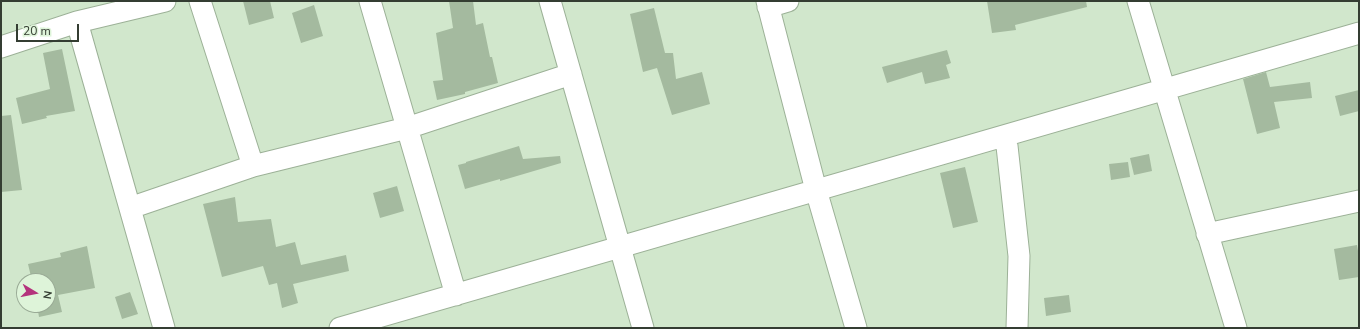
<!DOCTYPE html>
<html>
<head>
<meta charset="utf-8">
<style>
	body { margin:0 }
	#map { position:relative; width:1360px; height:329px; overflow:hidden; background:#d1e7cc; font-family:"Nunito Sans",sans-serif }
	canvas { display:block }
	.frame { position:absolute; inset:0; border:2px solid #343d32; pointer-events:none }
	.north { position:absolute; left:16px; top:273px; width:40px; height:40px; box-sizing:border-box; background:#def4d9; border:1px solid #9aab96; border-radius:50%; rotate:100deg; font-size:11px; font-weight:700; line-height:16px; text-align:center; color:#343d32 }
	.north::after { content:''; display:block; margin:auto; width:14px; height:18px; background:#b4337c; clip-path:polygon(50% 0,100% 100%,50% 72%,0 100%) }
	.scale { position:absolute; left:16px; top:24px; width:63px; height:18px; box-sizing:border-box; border:2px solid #343d32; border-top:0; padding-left:5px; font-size:12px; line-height:14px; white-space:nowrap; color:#343d32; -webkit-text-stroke:3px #def4d9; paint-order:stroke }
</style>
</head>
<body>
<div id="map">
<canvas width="1360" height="329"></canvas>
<div class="frame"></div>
<div class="north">N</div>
<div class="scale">20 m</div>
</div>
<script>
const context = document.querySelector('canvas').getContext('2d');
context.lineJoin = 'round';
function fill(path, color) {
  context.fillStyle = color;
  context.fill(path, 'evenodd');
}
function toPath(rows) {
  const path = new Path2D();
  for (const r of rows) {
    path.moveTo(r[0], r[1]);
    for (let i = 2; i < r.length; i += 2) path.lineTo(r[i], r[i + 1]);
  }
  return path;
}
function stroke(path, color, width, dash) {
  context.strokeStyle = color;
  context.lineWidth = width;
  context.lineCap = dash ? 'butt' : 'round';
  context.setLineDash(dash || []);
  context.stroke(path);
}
const building = toPath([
	[243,1,270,1,274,18,249,25],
	[449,1,473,1,476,25,483,23,490,57,492,57,498,83,465,92,465,94,437,100,433,81,443,80,436,33,453,28],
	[987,1,1086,1,1087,7,1015,25,1016,30,992,33],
	[314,5,323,36,301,43,292,13],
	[654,8,665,53,673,53,676,79,702,72,710,104,672,115,657,68,643,72,630,14],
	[62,49,75,111,46,116,47,118,22,124,16,98,50,89,43,53],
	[947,50,951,63,946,65,950,78,925,84,922,72,887,83,882,67],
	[1266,72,1270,87,1310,82,1312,98,1274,102,1280,128,1257,134,1243,79],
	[1359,90,1359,111,1340,116,1335,96],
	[11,115,22,190,1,192,1,116],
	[519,146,523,159,560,156,561,163,500,181,500,179,465,189,458,165,466,163,466,162],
	[1149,154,1152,171,1134,175,1130,158],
	[1128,162,1130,177,1111,180,1109,164],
	[965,167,978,222,953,228,940,173],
	[397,186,404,211,380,218,373,193],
	[235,197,238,222,271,219,276,247,295,242,301,265,346,255,349,271,293,284,298,303,282,308,277,283,269,285,263,266,222,277,203,204],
	[1357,245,1359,257,1359,277,1339,280,1334,249],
	[87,246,95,288,58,295,62,312,39,317,37,305,48,305,48,281,32,281,28,264,61,257,60,253],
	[130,292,138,314,122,319,115,297],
	[1069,295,1071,312,1046,316,1044,298]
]);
const minor = toPath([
	[200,1,253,166],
	[370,1,456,295],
	[550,1,643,328],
	[767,1,816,190,856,328],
	[1138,1,1236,328],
	[768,7,788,1],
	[77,22,164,328],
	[1,47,77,22,165,1],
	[1001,137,1007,146,1019,256,1017,328],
	[130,208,253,166,407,128,571,74],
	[1207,234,1359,201],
	[340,328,1359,33]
]);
fill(building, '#a4ba9f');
stroke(minor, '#9cb197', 23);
stroke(minor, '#fff', 21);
</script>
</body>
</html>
